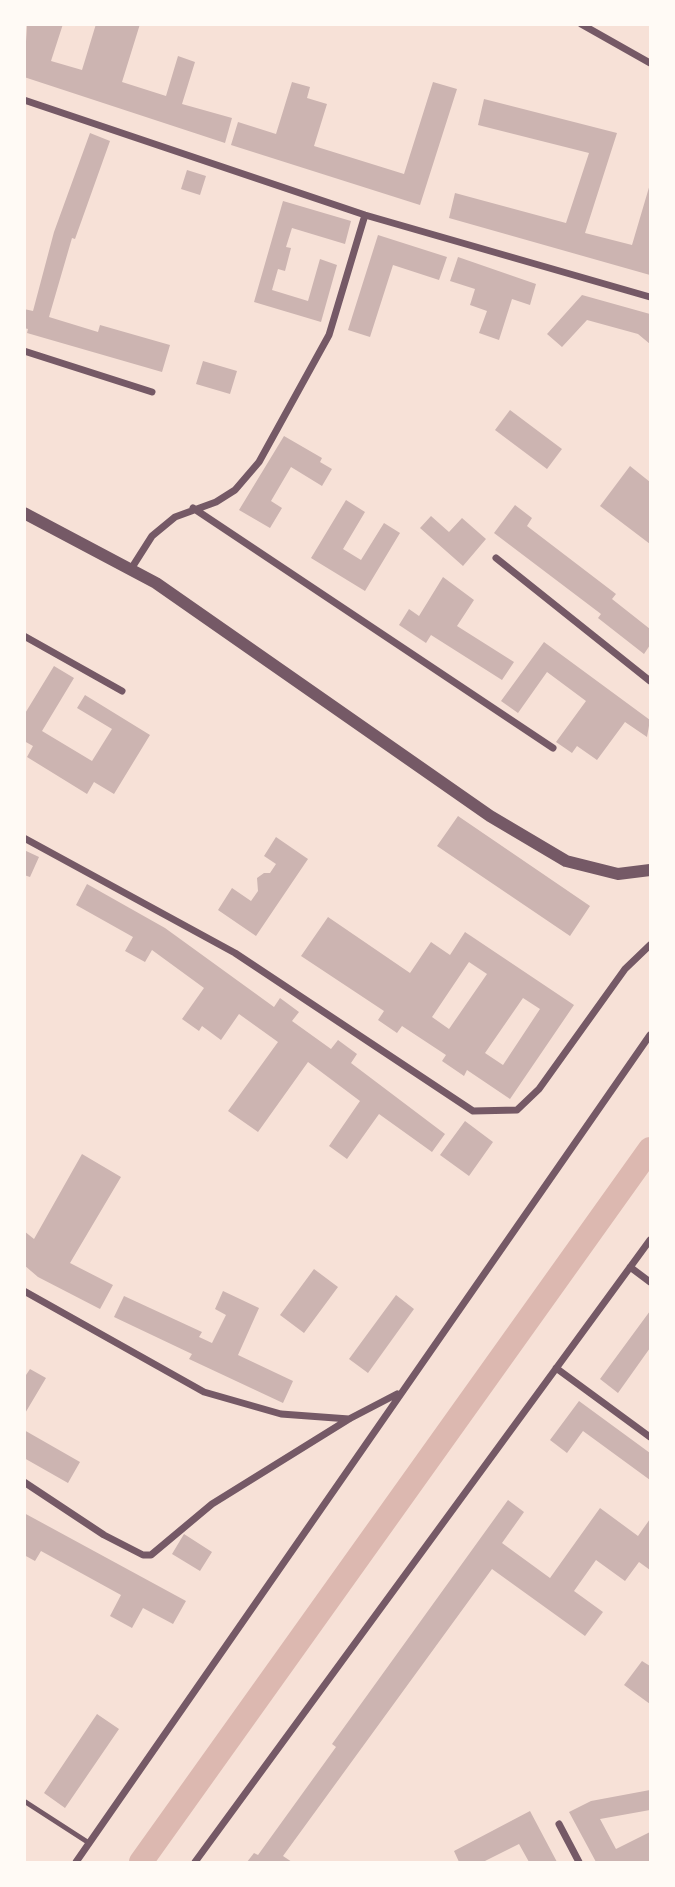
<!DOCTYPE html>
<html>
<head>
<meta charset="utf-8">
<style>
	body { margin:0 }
	#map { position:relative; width:675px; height:1887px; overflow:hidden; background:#f7e1d7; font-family:"Sofia Sans Condensed",sans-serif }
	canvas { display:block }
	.frame { position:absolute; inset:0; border:26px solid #fffaf5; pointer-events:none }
</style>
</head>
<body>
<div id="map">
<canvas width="675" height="1887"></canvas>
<div class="frame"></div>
</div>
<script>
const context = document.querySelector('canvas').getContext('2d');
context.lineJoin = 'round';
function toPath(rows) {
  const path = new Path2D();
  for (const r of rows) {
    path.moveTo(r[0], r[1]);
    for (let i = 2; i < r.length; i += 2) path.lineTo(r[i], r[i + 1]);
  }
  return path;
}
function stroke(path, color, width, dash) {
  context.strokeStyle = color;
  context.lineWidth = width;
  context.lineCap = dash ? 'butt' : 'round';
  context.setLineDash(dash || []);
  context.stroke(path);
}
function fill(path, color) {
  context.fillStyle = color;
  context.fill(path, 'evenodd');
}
const canal = toPath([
	[141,1862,650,1149]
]);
const building = toPath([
	[27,24,63,24,51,61,82,70,96,24,140,24,122,82,166,96,178,56,195,62,182,104,232,118,225,143,24,77],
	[292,82,310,87,307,98,327,104,314,146,404,174,433,82,457,89,420,205,231,145,238,122,276,134],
	[484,99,617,133,585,233,632,245,650,184,650,275,449,218,455,193,566,223,589,153,478,125],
	[90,133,110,141,75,239,72,238,49,317,98,332,100,325,170,345,162,372,27,333,28,329,24,328,24,309,33,311,54,232],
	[187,170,206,176,200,195,181,189],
	[283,201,351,221,345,244,292,228,286,247,291,248,285,271,278,269,272,290,308,301,320,259,337,265,321,322,254,302],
	[378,235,447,257,439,280,393,265,370,337,348,330],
	[458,257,536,284,530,305,512,299,499,340,479,333,487,311,470,305,475,289,450,281],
	[582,295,650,314,650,344,638,334,587,320,562,347,547,334],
	[203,361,237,371,230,394,196,384],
	[510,410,562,449,547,469,495,430],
	[284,436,322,458,320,462,332,469,322,486,291,467,271,501,282,508,270,528,239,510],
	[630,466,650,482,650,544,600,506],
	[346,500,365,512,343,549,361,560,384,523,400,533,365,591,311,558],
	[515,505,532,518,527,526,616,594,612,599,650,629,650,645,644,654,598,618,601,614,494,533],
	[431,516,449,532,462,518,486,539,463,566,420,528],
	[443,577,474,600,457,626,514,662,502,680,431,635,426,643,399,625,409,609,419,616],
	[544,642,650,720,647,737,625,722,597,760,577,746,572,753,556,742,586,701,547,672,518,713,501,701],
	[54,666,74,678,42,731,92,761,112,729,77,708,85,695,150,735,114,794,94,782,87,794,27,757,33,746,24,741,24,715],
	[458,816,590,906,570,936,437,846],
	[276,837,308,859,256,936,218,910,232,888,251,901,258,891,257,878,264,873,270,873,276,864,264,856],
	[24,850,39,857,30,877,24,875],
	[87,884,165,928,274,1007,280,998,299,1012,292,1021,331,1049,338,1040,357,1054,351,1063,445,1134,432,1152,379,1114,347,1159,329,1146,360,1101,308,1062,258,1132,228,1111,278,1042,239,1014,221,1040,202,1026,199,1031,182,1019,204,988,152,950,145,962,125,951,133,937,76,905],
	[328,917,410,973,431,942,450,955,465,932,574,1005,510,1099,467,1070,464,1076,442,1061,446,1055,402,1026,397,1033,378,1020,384,1011,301,956],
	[469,962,487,974,449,1029,432,1017],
	[523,998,540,1009,503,1065,485,1053],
	[465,1121,493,1142,469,1176,440,1155],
	[82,1154,121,1177,70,1263,113,1285,100,1309,38,1277,24,1265,24,1231,34,1239],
	[314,1269,338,1287,304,1333,280,1315],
	[223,1291,259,1308,238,1355,293,1381,283,1403,189,1359,192,1354,114,1317,124,1296,202,1332,199,1337,212,1343,226,1315,215,1309],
	[396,1295,414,1309,368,1373,349,1359],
	[650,1311,650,1348,618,1393,600,1379],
	[30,1369,46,1378,24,1415,24,1378],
	[579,1401,650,1453,650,1480,583,1431,567,1453,550,1440],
	[24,1430,80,1462,68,1483,24,1458],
	[508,1500,524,1512,502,1543,550,1578,600,1508,638,1536,650,1519,650,1570,639,1562,625,1581,596,1560,574,1591,603,1612,585,1636,492,1569,283,1856,292,1862,247,1862,254,1853,258,1855,336,1747,332,1744],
	[24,1513,186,1601,173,1624,143,1608,132,1628,110,1616,121,1595,41,1551,35,1561,24,1555],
	[184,1534,212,1552,200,1571,172,1554],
	[642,1661,650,1666,650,1704,624,1685],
	[97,1714,119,1729,65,1808,44,1793],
	[650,1790,650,1810,600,1819,616,1849,650,1832,650,1862,596,1862,569,1812,591,1801],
	[530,1811,557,1862,529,1862,519,1844,483,1862,459,1862,454,1851]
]);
const service = toPath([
	[24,1801,89,1843]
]);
const minor = toPath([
	[581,24,650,63],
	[24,100,365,215,650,297],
	[24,351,152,392],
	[193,508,553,748],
	[496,558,650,681],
	[131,569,152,536,175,517,216,502,235,490,259,462,329,335,365,215],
	[24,636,122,691],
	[24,838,235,953,473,1111,517,1110,539,1089,625,969,650,945],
	[630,1267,650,1282],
	[24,1291,204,1392,281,1414,349,1419],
	[556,1368,650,1437],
	[24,1482,104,1535,143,1555,151,1555,212,1504,349,1419,397,1394],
	[559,1824,579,1862],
	[76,1862,650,1035],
	[195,1862,650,1240]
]);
const tertiary = toPath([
	[24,513,156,583,490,816,566,861,618,874,650,870]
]);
stroke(canal, '#dcb8b0', 24);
fill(building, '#ccb4b1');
stroke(service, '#755966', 5);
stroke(minor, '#755966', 7);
stroke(tertiary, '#755966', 12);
</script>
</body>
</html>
